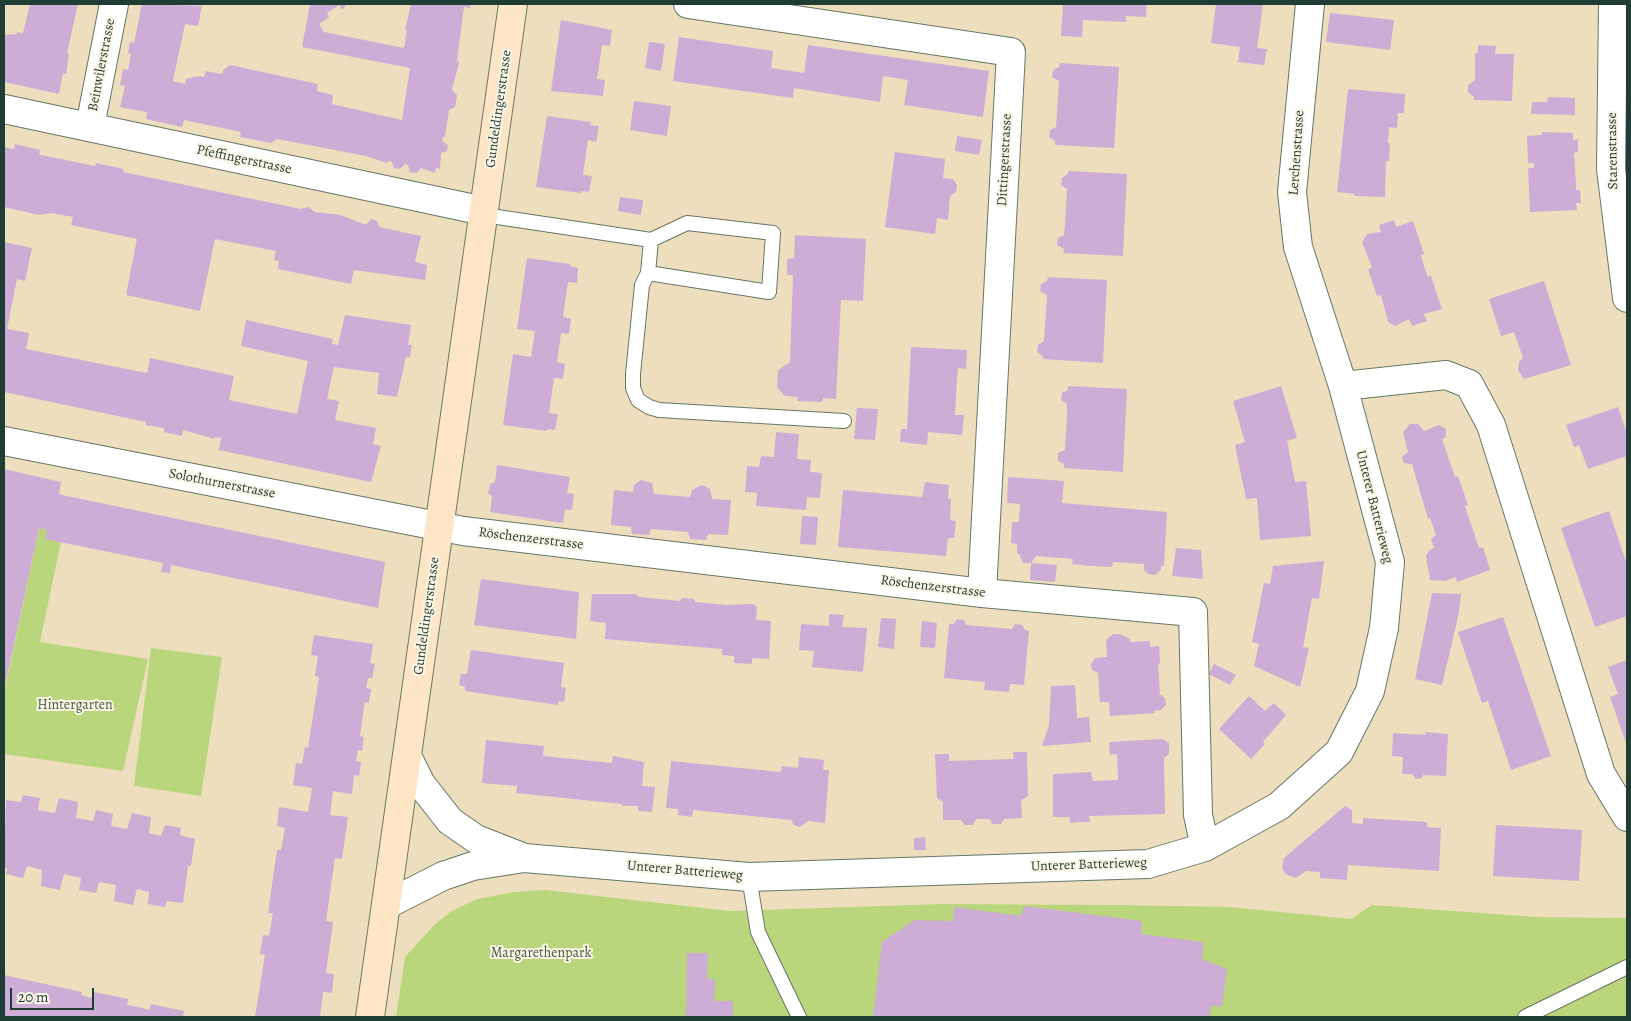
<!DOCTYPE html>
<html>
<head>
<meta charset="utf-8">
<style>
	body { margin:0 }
	#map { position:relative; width:1631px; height:1021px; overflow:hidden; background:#eddfbd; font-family:Alegreya,serif }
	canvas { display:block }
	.frame { position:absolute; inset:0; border:5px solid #1f3d34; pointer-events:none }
	.scale { position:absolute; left:10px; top:988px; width:84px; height:22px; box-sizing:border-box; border:2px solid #1f3d34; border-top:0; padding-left:6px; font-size:15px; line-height:18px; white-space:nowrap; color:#1f3d34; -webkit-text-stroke:4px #fcf5e5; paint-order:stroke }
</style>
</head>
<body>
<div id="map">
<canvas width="1631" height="1021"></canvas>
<div class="frame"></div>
<div class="scale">20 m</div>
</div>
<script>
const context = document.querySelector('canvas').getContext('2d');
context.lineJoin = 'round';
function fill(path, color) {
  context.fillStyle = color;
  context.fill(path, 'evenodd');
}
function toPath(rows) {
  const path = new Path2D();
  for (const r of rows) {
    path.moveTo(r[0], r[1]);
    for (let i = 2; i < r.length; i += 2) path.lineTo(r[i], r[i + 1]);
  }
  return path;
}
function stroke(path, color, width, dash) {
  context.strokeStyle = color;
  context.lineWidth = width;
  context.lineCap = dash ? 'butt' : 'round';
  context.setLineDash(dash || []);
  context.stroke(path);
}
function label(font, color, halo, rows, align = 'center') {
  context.font = font + ' Alegreya,serif';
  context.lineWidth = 4;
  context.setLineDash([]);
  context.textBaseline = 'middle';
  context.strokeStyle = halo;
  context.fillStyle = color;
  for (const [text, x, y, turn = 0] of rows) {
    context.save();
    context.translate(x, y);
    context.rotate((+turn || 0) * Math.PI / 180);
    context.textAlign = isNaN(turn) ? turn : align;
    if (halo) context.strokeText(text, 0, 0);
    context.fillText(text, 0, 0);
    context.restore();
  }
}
const green = toPath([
	[39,528,47,530,61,542,40,642,148,659,123,771,4,754,4,694],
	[151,648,222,657,201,796,134,786],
	[545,890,730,911,942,904,1118,905,1230,907,1351,919,1372,905,1535,917,1627,918,1627,1017,396,1017,405,957,436,923,452,911,477,899,514,892]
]);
const building = toPath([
	[30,4,78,4,67,53,69,54,66,74,63,73,59,94,4,82,4,35,18,34,16,32,23,33],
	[142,4,202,6,198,26,185,24,173,81,185,84,186,79,198,76,204,77,206,71,222,74,223,70,230,65,318,84,317,91,333,95,332,104,402,120,410,68,302,47,310,4,347,4,342,10,339,5,327,13,329,17,319,24,324,32,404,48,407,30,405,30,411,4,471,4,470,8,464,7,457,60,459,63,452,90,457,95,455,107,449,110,445,137,443,137,442,141,448,145,447,151,441,153,440,169,436,168,435,173,421,168,417,173,410,172,408,165,405,164,400,169,394,168,392,162,388,161,387,163,366,156,277,139,271,143,240,137,241,132,184,120,182,127,146,119,147,112,120,107,125,86,120,85,123,69,128,70,131,54,128,53,129,47,130,42,134,43],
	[1063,4,1147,4,1146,17,1126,16,1126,22,1083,20,1082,37,1061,36],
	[1216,4,1263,4,1257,48,1267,49,1264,65,1238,62,1240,47,1211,43],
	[1330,13,1394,20,1390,50,1326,42],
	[561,20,612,30,610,46,602,45,597,79,605,80,603,96,551,91],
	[679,37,773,51,771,68,804,73,808,45,989,71,983,117,904,105,908,80,883,76,880,102,794,88,793,98,673,81],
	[649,42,665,44,661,71,645,68],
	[1478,45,1496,46,1495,54,1514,54,1512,101,1474,100,1474,97,1468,92,1468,85,1475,80,1475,53,1478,53],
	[1060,63,1119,67,1114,148,1055,145,1055,141,1049,137,1050,130,1056,127,1059,81,1052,77,1053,70,1059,67],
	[1348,89,1405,94,1404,113,1398,113,1397,128,1389,127,1388,143,1390,143,1389,161,1386,161,1385,197,1354,196,1355,194,1337,192],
	[1548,97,1575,98,1575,115,1531,114,1532,102,1547,102],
	[634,101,671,106,667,136,630,130],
	[547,116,591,122,590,125,599,126,596,142,588,140,583,175,592,176,589,192,581,191,581,193,536,187],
	[1542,132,1573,133,1573,140,1578,139,1578,152,1574,153,1576,186,1576,190,1580,190,1581,203,1576,203,1577,210,1530,212,1528,168,1534,168,1534,163,1528,163,1527,136,1542,135],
	[957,136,982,140,979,155,955,151],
	[15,144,40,150,39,154,41,155,95,166,96,163,124,169,123,172,301,209,308,207,315,212,341,215,363,224,367,224,371,219,377,221,379,227,421,236,415,262,427,265,425,280,354,270,351,284,278,269,279,261,274,260,276,251,215,239,200,311,126,295,137,239,71,225,73,217,51,213,39,215,4,207,4,147,14,149],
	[895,152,945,159,943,178,953,179,957,185,956,192,950,196,948,220,937,218,935,234,885,227],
	[1068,171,1127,174,1123,256,1063,253,1064,249,1057,245,1058,238,1064,235,1065,224,1067,189,1061,185,1062,178,1068,174],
	[620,197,643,200,641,215,618,211],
	[1394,220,1396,227,1413,221,1424,254,1421,255,1424,266,1428,277,1431,276,1442,309,1424,314,1427,321,1412,326,1409,319,1395,326,1388,322,1381,295,1377,296,1368,269,1372,268,1362,242,1367,234,1381,232,1379,225],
	[795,235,866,239,863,301,841,300,836,399,823,398,822,402,797,401,798,397,785,396,777,387,778,370,790,362,793,275,787,275,787,259,794,258],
	[4,242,32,248,25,281,17,279,7,329,29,333,26,349,147,373,150,358,234,376,229,400,297,414,308,361,241,346,246,320,333,339,332,344,338,345,345,315,411,325,408,345,412,345,410,357,406,357,397,397,377,394,379,373,334,367,327,399,339,401,335,420,376,428,373,444,381,446,371,482,219,450,221,438,215,437,215,439,183,430,182,436,164,432,164,428,146,425,146,422,4,392],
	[527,258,570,264,570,266,578,268,577,283,568,282,563,317,571,319,569,334,561,333,557,362,565,364,563,379,554,378,549,413,558,414,555,430,547,429,547,431,503,425,513,354,531,357,535,331,517,329],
	[1048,277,1107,280,1103,363,1043,359,1043,356,1037,352,1038,345,1044,341,1047,295,1040,291,1041,284,1047,281],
	[1544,281,1571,365,1524,379,1518,370,1519,362,1523,358,1514,332,1501,336,1489,299],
	[911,347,967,350,966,369,958,368,957,378,955,415,964,415,962,435,928,432,927,445,900,442,901,429,907,429],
	[1068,386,1127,389,1123,472,1064,468,1064,464,1058,461,1058,453,1065,450,1067,415,1067,404,1061,400,1062,393,1068,390],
	[1281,386,1297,438,1287,441,1295,482,1306,481,1311,536,1260,540,1257,498,1246,499,1235,445,1245,442,1233,401],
	[1618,407,1627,434,1627,456,1588,469,1579,445,1574,447,1566,425],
	[857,408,878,409,875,440,854,439],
	[1410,424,1418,424,1424,431,1439,425,1446,429,1446,437,1442,439,1455,477,1458,476,1468,505,1465,506,1479,548,1483,547,1490,570,1457,582,1456,577,1445,581,1430,580,1426,556,1429,550,1434,548,1431,539,1436,535,1430,518,1428,519,1412,464,1404,463,1402,457,1408,452,1403,432],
	[776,432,799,434,797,459,811,460,810,472,822,473,820,498,807,497,806,510,756,506,757,493,745,492,747,466,759,467,761,456,774,457],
	[497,465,570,477,567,493,574,494,572,510,565,509,563,523,490,512,492,496,488,493,490,484,495,482],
	[4,469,61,482,59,494,62,495,385,562,378,608,171,565,170,573,161,572,163,563,45,539,47,530,39,528,4,691],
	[1008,477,1064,481,1062,503,1167,512,1164,566,1161,566,1161,570,1155,575,1148,574,1144,570,1144,564,1113,562,1112,567,1092,566,1072,564,1073,559,1036,556,1031,563,1057,565,1055,582,1030,580,1031,563,1023,563,1019,554,1017,554,1017,544,1011,543,1012,522,1019,522,1020,504,1007,503],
	[641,480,652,483,654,494,690,497,692,490,702,485,710,489,712,499,731,500,728,535,708,534,706,540,690,539,688,532,651,529,649,535,632,534,631,527,611,525,614,490,633,492,634,485],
	[925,482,949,485,948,499,951,499,950,520,956,521,954,538,948,538,946,556,838,547,843,490,922,497],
	[1609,511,1627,565,1627,616,1595,627,1561,528],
	[802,516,818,517,816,545,800,544],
	[1176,548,1201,550,1203,579,1172,576],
	[1324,561,1319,599,1312,598,1303,647,1309,648,1300,687,1254,666,1259,644,1252,642,1264,583,1270,584,1273,566],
	[481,579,579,592,576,639,474,625],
	[1432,593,1461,594,1458,617,1442,685,1415,679],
	[592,594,636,594,639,597,680,601,682,598,694,599,695,602,726,605,753,604,757,607,756,620,771,621,769,659,752,658,752,664,734,663,734,656,722,655,722,649,605,639,606,623,590,621],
	[829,614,844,615,842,627,867,628,863,672,812,667,814,651,799,650,801,624,829,626],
	[1503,617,1551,756,1511,770,1488,701,1482,703,1458,632],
	[881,618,896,619,894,649,878,647],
	[957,619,964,620,966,625,1012,629,1015,624,1022,625,1025,630,1029,631,1024,685,1010,684,1009,692,984,690,985,682,944,678,949,624,954,624],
	[922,621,937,623,935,648,920,647],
	[1120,634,1130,639,1130,642,1150,641,1150,647,1159,646,1160,663,1158,664,1160,694,1165,698,1166,705,1161,710,1154,711,1155,713,1110,716,1109,702,1100,702,1098,673,1092,670,1091,664,1095,658,1107,657,1106,640,1113,634],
	[314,635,373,644,370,663,375,664,372,678,368,678,367,684,366,688,371,689,369,703,365,702,364,706,360,736,364,737,362,751,358,750,357,754,356,761,361,762,359,776,354,775,352,794,333,791,330,815,348,817,342,859,335,858,326,921,333,922,326,973,334,974,332,993,323,992,320,1017,255,1017,265,955,260,954,263,935,269,936,273,913,268,913,277,850,281,850,285,828,277,826,279,807,308,812,312,788,293,785,296,763,302,764,305,747,308,748,319,677,315,676,318,656,311,655],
	[471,650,564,663,561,687,566,688,564,702,559,701,558,705,465,691,465,687,459,685,461,674,467,674],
	[1627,660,1627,746,1610,697,1618,694,1608,667],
	[1214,664,1236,675,1230,685,1209,674],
	[1075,685,1077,718,1089,717,1091,742,1042,746,1049,725,1051,686],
	[1249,696,1265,711,1274,703,1286,715,1263,742,1265,744,1251,759,1219,729],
	[1425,732,1448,734,1446,776,1423,775,1422,778,1416,779,1412,774,1402,774,1403,757,1392,756,1393,733,1426,735],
	[1162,739,1169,743,1169,754,1164,758,1165,814,1089,816,1090,822,1083,822,1070,823,1070,817,1053,817,1053,774,1091,772,1093,781,1118,780,1117,754,1110,755,1109,742],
	[486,740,544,746,543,756,612,763,613,756,644,762,642,786,655,787,652,812,638,811,638,806,622,806,622,804,516,793,517,786,482,783],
	[1013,752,1027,752,1028,796,1021,800,1022,818,1004,819,1001,824,992,824,990,819,976,819,973,825,965,825,961,820,943,820,943,802,937,798,935,754,949,754,949,761,1014,759],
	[799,757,824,760,823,770,829,770,825,823,808,821,800,827,794,825,791,820,693,810,692,817,678,815,678,809,666,808,671,761,781,772,782,766,798,768],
	[23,795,40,798,38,810,55,813,59,798,78,802,76,818,93,821,96,810,113,814,111,826,127,829,132,813,151,817,149,833,161,836,165,825,181,828,180,835,195,839,191,866,188,866,183,903,167,901,165,907,148,904,149,892,137,889,133,905,114,901,116,885,99,882,96,893,79,890,81,878,64,874,60,890,41,886,42,870,27,866,23,878,6,874,7,868,4,867,6,800,21,802],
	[1345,806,1352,810,1352,823,1363,824,1363,818,1427,822,1427,827,1441,828,1439,871,1348,865,1347,880,1320,878,1320,872,1306,871,1296,878,1285,874,1282,867,1284,858],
	[1496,825,1582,830,1579,881,1493,876],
	[925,837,926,850,914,850,914,838],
	[1024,906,1142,921,1141,934,1203,942,1202,959,1227,969,1222,1007,1211,1006,1209,1017,873,1017,882,942,915,920,953,921,954,907,1021,916],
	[687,953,708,953,707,979,715,979,714,1001,733,1001,733,1017,686,1017],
	[4,975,82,992,81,995,92,998,94,992,128,999,127,1005,138,1007,149,1010,151,1004,184,1011,183,1017,4,1017]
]);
const lane = toPath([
	[484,215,651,240,648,273,769,292,773,233,687,223,651,240],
	[648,273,642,285,633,374,633,388,638,400,649,407,659,410,844,421],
	[749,877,758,932,799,1017],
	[1525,1017,1627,967]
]);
const street = toPath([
	[688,4,1011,52,982,593],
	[1613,4,1611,169,1627,298],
	[4,109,484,211],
	[90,126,114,4],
	[1343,386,1446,375,1469,384,1491,425,1601,774,1627,817],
	[4,441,463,531,982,593,1193,612,1198,815,1205,847],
	[407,756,421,784,450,821,476,839,522,857],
	[386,905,443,876,473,866,524,858,749,877,1148,864,1205,847,1279,806,1339,752,1370,691,1384,628,1390,562,1343,386,1298,247,1292,192,1310,4]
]);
const secondary = toPath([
	[370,1017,513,4]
]);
const streetNames = [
	["Beinwilerstrasse",102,65,-79],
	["Gundeldingerstrasse",499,109,-82],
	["Starenstrasse",1613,151,-91],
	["Lerchenstrasse",1297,153,-86],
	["Pfeffingerstrasse",244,160,12],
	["Dittingerstrasse",1005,160,-87],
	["Solothurnerstrasse",222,484,11],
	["Unterer Batterieweg",1374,507,76],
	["Röschenzerstrasse",531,539,7],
	["Röschenzerstrasse",933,587,7],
	["Gundeldingerstrasse",427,616,-82],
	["Unterer Batterieweg",1089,865,-2],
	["Unterer Batterieweg",685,871,5]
];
const parkNames = [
	["Hintergarten",75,706],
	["Margarethenpark",541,954]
];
fill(green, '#bad67c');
fill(building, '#cdacd5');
stroke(lane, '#677664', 16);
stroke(street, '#677664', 30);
stroke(secondary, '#677664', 30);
stroke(lane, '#fff', 14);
stroke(street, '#fff', 28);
stroke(secondary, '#fde5c5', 28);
label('14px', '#1f3d34', '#fcf5e5', streetNames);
label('14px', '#3e5c42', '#fcf5e5', parkNames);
</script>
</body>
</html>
